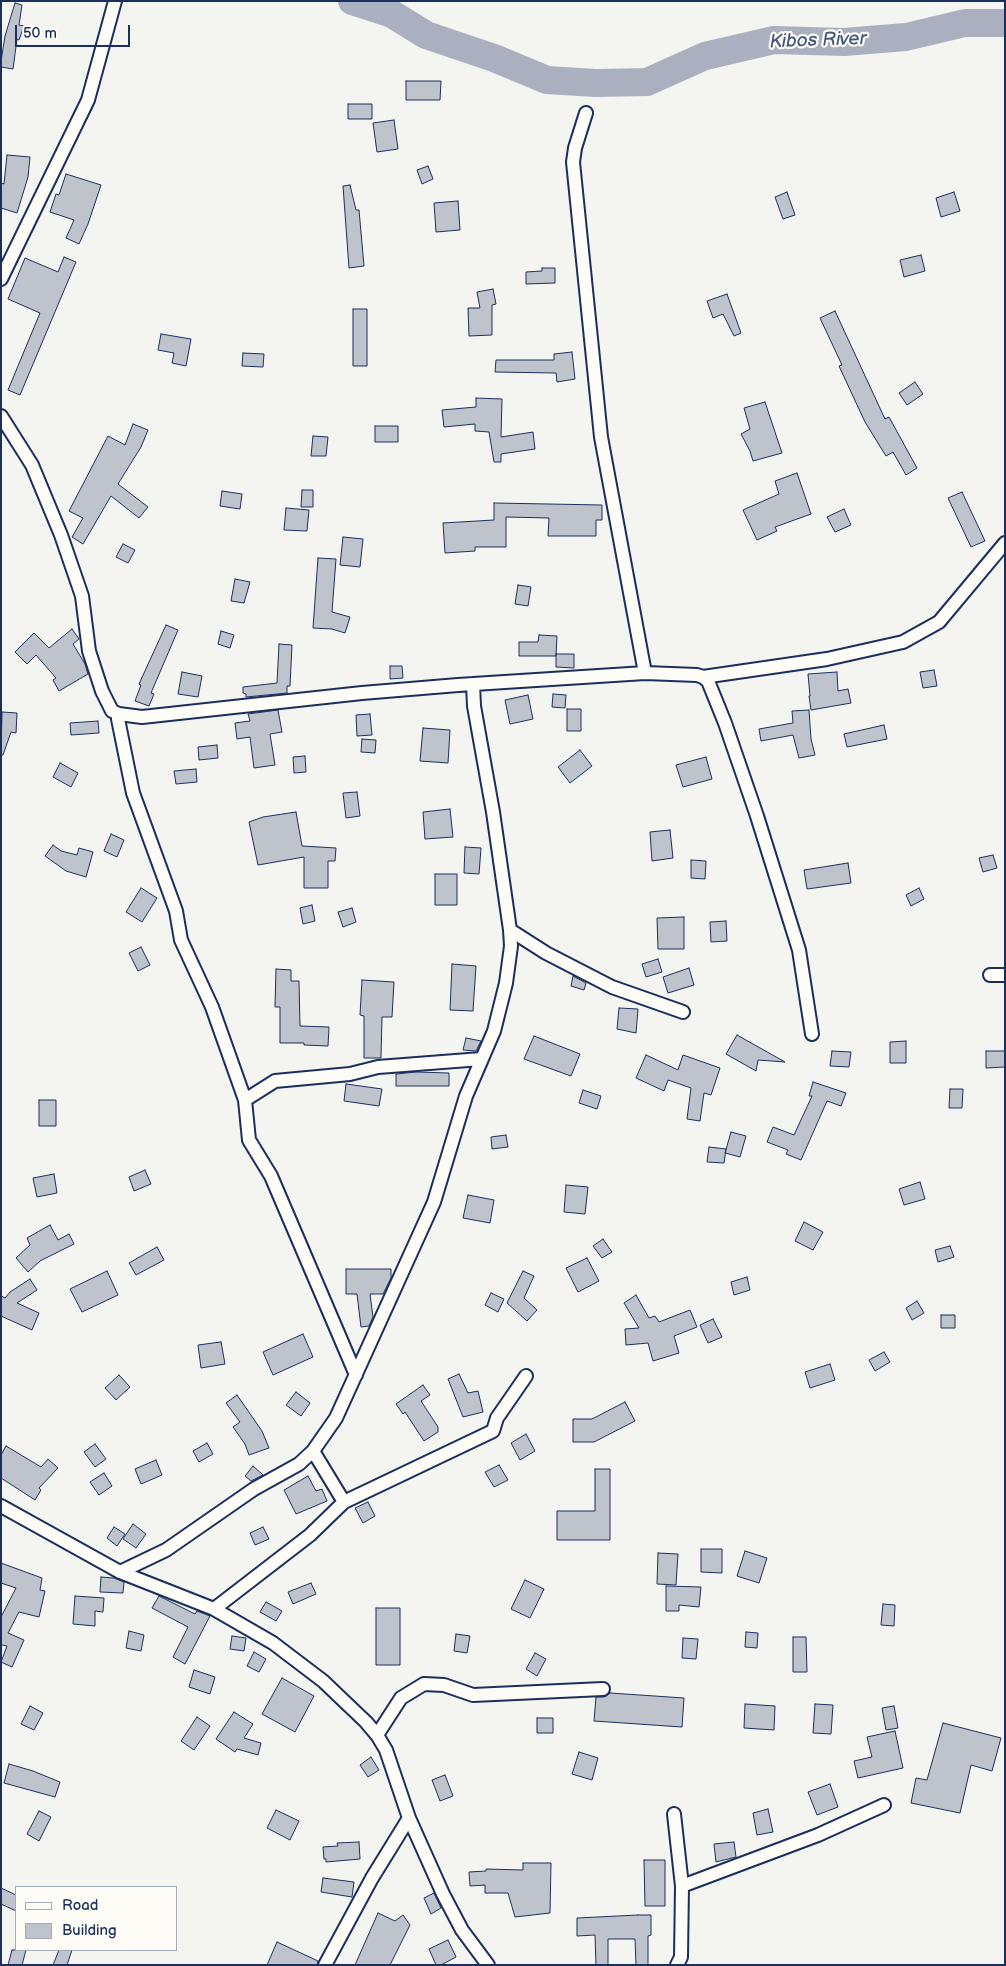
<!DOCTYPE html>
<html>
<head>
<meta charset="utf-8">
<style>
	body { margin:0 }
	#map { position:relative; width:1006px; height:1966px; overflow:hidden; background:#f4f4f1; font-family:"Balsamiq Sans",sans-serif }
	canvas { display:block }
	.frame { position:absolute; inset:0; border:2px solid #1b2f5e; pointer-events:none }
	.legend { position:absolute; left:15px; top:1886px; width:162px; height:65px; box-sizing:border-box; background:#fdfcf7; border:1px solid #a3aaba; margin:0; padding:6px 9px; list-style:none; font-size:15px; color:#1b2f5e }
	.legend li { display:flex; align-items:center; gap:10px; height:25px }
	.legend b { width:25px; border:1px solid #a3aaba }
	.scale { position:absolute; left:15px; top:25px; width:115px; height:22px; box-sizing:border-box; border:2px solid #1b2f5e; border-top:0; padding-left:6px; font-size:15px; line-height:18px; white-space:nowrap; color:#1b2f5e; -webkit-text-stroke:4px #fdfcf7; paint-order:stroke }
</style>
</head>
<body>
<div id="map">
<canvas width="1006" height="1966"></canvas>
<div class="frame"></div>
<ul class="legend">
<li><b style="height:6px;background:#fdfcf7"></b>Road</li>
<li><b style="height:14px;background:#bfc3cc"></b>Building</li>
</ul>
<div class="scale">50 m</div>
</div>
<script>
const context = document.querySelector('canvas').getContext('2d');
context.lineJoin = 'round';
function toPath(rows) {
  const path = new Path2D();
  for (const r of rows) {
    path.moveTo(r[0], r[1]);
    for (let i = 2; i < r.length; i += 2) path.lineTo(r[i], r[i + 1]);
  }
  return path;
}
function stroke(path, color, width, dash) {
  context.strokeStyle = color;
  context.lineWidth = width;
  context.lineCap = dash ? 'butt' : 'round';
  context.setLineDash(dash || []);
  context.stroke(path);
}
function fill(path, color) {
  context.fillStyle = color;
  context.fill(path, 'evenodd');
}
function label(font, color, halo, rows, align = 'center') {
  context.font = font + ' "Balsamiq Sans",sans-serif';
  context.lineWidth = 4.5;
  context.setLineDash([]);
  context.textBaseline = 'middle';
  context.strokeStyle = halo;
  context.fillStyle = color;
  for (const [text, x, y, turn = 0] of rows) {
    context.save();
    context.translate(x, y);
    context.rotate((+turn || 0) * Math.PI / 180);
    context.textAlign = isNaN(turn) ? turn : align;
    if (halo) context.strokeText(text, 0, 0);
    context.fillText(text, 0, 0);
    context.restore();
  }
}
const river = toPath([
	[352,1,392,14,426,35,494,58,547,80,596,83,647,82,705,56,774,40,844,42,906,37,965,23,1005,23]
]);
const building = toPath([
	[15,3,22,5,19,25,24,26,19,40,17,39,13,69,1,67,1,61,5,36,15,3],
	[406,81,441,81,440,100,406,100,406,81],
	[348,104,372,104,372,119,348,119,348,104],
	[394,120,398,149,377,152,373,123,394,120],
	[7,155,30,157,28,177,17,213,1,208,1,183,4,184,7,155],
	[428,166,433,179,422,184,417,170,428,166],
	[66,174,101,185,88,224,79,244,66,238,74,220,50,212,56,194,59,195,66,174],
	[350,185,356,210,359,210,364,266,349,268,343,186,350,185],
	[787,192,795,215,783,219,775,197,787,192],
	[954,192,960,211,941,217,936,198,954,192],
	[458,201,460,230,436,232,434,203,458,201],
	[921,255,925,271,904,277,900,260,921,255],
	[64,257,76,262,20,395,8,390,40,313,8,299,25,258,58,272,64,257],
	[542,268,555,268,555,283,526,284,526,272,542,271,542,268],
	[493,289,496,304,492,305,492,335,469,336,468,308,480,308,477,292,493,289],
	[727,294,741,333,734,336,723,314,713,318,707,301,727,294],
	[353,309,367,309,367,366,353,366,353,309],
	[835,311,885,419,889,417,917,468,906,475,893,452,886,456,865,422,839,366,842,365,820,318,835,311],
	[161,334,191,339,186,366,172,363,174,353,158,350,161,334],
	[572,352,575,379,557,382,556,373,495,372,496,360,554,360,554,354,572,352],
	[243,353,264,354,263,367,242,366,243,353],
	[915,382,923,394,907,405,899,393,915,382],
	[476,398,502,399,501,437,533,432,535,449,501,454,501,462,494,462,489,432,475,431,475,424,444,427,442,410,476,407,476,398],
	[765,402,782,453,753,461,750,451,741,434,750,429,744,408,765,402],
	[133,424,148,430,141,447,118,484,148,507,139,518,111,496,83,544,72,537,83,518,69,511,108,436,125,445,133,424],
	[375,426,398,426,398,442,375,442,375,426],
	[313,436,328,437,326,456,311,456,313,436],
	[797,473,811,514,775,527,777,531,757,540,743,510,779,494,775,481,797,473],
	[302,490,313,490,313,507,301,507,302,490],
	[222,491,242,494,240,509,220,506,222,491],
	[962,492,985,541,971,547,948,498,962,492],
	[494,503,602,505,602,520,596,520,596,536,548,536,549,518,506,517,506,547,475,547,475,551,445,553,443,523,494,520,494,503],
	[286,508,309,510,307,531,284,530,286,508],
	[844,509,851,525,835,532,827,517,844,509],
	[343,537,363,539,360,567,340,565,343,537],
	[123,544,135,550,128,563,116,557,123,544],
	[318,558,336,559,332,612,350,617,345,633,332,629,313,628,318,558],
	[235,579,250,582,244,603,231,601,235,579],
	[518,585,531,587,528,606,515,604,518,585],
	[166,625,178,630,151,693,154,694,149,706,135,701,141,685,139,684,166,625],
	[72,629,79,639,73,644,85,664,88,674,59,691,53,680,56,678,36,655,27,664,15,652,34,633,49,648,72,629],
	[221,631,234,635,230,648,218,644,221,631],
	[539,635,557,636,556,656,519,656,519,642,538,642,539,635],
	[279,644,292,645,290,686,287,686,287,693,246,697,246,694,243,693,243,687,277,683,279,644],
	[556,654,574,654,574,668,556,667,556,654],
	[390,666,402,666,403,678,390,679,390,666],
	[934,670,937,686,923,688,920,672,934,670],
	[182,672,202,676,198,697,178,694,182,672],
	[837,672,838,691,848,689,851,703,811,710,809,696,810,696,808,674,837,672],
	[553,694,566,695,565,708,552,707,553,694],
	[528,695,533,719,510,724,505,700,528,695],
	[567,709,581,709,581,731,567,731,567,709],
	[278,710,282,732,270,734,275,765,254,768,250,737,237,739,235,723,250,721,248,714,278,710],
	[809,710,811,739,815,755,799,758,793,735,761,741,759,729,793,723,792,711,809,710],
	[2,712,17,713,16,733,11,732,3,755,1,755,2,712],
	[370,714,372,735,357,736,356,715,370,714],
	[98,721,99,733,71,735,70,723,98,721],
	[884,725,887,739,847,747,844,734,884,725],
	[423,728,450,730,448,763,420,761,423,728],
	[362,739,376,740,375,753,361,752,362,739],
	[217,745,218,758,199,760,198,747,217,745],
	[580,750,592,766,570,783,558,767,580,750],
	[305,756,306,772,294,773,293,757,305,756],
	[706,757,712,779,683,787,676,765,706,757],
	[60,763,78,773,71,787,53,777,60,763],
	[196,769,197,782,176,784,174,771,196,769],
	[357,792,360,816,346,818,343,793,357,792],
	[450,809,453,837,425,839,423,812,450,809],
	[296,812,302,846,336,848,335,861,328,861,328,888,304,888,304,857,258,865,249,822,263,817,296,812],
	[670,830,673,858,652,861,650,832,670,830],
	[111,834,124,840,117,857,104,851,111,834],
	[53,845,61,851,77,855,79,848,93,852,86,877,66,871,45,856,53,845],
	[465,847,481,848,479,874,464,873,465,847],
	[993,855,997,868,983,872,979,858,993,855],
	[691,860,706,861,705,879,691,878,691,860],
	[848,863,851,883,807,889,804,870,848,863],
	[435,874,457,874,457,905,435,905,435,874],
	[141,888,157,898,142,922,126,912,141,888],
	[919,888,924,899,911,906,906,895,919,888],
	[312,905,315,921,303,924,300,908,312,905],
	[352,908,356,922,343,927,338,912,352,908],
	[684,917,684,949,658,949,657,918,684,917],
	[726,921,727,941,711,942,710,922,726,921],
	[141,947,150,965,138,971,129,953,141,947],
	[658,959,662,972,646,977,642,964,658,959],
	[452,964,476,966,473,1011,450,1010,452,964],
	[689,968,694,985,668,993,663,977,689,968],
	[276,969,291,970,291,981,299,981,300,1026,329,1027,328,1046,304,1045,304,1043,280,1043,280,1007,275,1007,276,969],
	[573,976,586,983,584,990,571,986,573,976],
	[362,980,394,982,392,1017,382,1017,381,1058,364,1058,364,1016,360,1015,362,980],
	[619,1008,638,1009,636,1033,617,1029,619,1008],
	[737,1035,785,1062,758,1060,756,1071,726,1054,737,1035],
	[534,1036,580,1054,571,1076,524,1059,534,1036],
	[466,1038,481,1041,476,1051,463,1050,466,1038],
	[906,1041,906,1063,890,1063,890,1042,906,1041],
	[832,1051,851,1052,849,1067,830,1066,832,1051],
	[986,1051,1005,1051,1005,1067,986,1068,986,1051],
	[646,1055,678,1070,683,1055,720,1068,711,1095,704,1093,700,1121,687,1119,691,1088,668,1080,664,1091,636,1078,646,1055],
	[416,1072,449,1073,449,1086,396,1086,396,1074,416,1072],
	[813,1082,846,1093,841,1106,827,1101,801,1160,786,1154,788,1150,767,1142,773,1127,794,1135,812,1096,809,1096,813,1082],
	[346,1084,382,1089,379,1106,344,1101,346,1084],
	[950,1089,963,1089,962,1108,949,1108,950,1089],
	[583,1090,601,1096,597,1109,579,1103,583,1090],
	[39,1100,56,1100,56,1126,39,1126,39,1100],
	[731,1132,746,1136,740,1157,725,1153,731,1132],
	[506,1135,508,1147,492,1149,491,1137,506,1135],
	[709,1147,726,1149,724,1163,707,1162,709,1147],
	[145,1170,151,1184,134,1191,129,1177,145,1170],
	[54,1174,57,1193,37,1197,33,1178,54,1174],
	[920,1182,925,1199,904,1205,899,1189,920,1182],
	[566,1185,588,1187,585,1214,564,1212,566,1185],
	[468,1195,494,1200,490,1223,463,1218,468,1195],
	[804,1222,823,1232,813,1250,795,1241,804,1222],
	[50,1225,58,1240,69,1234,74,1244,40,1261,28,1272,16,1258,30,1245,27,1238,50,1225],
	[603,1239,612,1252,602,1258,593,1246,603,1239],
	[950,1246,954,1257,938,1262,935,1250,950,1246],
	[157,1247,164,1260,136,1275,129,1263,157,1247],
	[587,1258,599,1281,578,1292,566,1268,587,1258],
	[346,1269,391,1269,391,1278,383,1294,370,1294,373,1317,369,1326,361,1327,357,1294,346,1294,346,1269],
	[107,1271,118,1295,82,1312,70,1289,107,1271],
	[523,1271,534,1276,524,1298,537,1310,527,1321,507,1303,523,1271],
	[747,1277,750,1290,734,1295,731,1282,747,1277],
	[30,1279,37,1290,17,1303,39,1313,32,1330,1,1316,1,1296,5,1298,10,1292,30,1279],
	[491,1293,504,1299,498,1312,485,1305,491,1293],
	[636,1295,649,1318,655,1316,659,1322,690,1310,697,1327,674,1336,679,1353,653,1361,648,1343,626,1345,625,1329,639,1328,624,1303,636,1295],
	[917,1301,924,1313,912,1320,906,1308,917,1301],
	[941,1315,955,1315,955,1328,941,1328,941,1315],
	[713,1319,722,1337,708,1343,700,1325,713,1319],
	[303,1334,313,1357,273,1375,263,1352,303,1334],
	[221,1342,225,1364,201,1368,198,1345,221,1342],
	[884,1352,890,1362,875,1371,869,1360,884,1352],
	[830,1364,835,1380,810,1388,805,1372,830,1364],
	[459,1374,468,1393,478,1391,483,1412,463,1417,448,1379,459,1374],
	[119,1375,130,1387,116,1400,105,1388,119,1375],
	[423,1385,430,1395,421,1401,438,1427,438,1432,424,1441,405,1412,403,1414,396,1404,423,1385],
	[296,1392,310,1403,301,1416,286,1405,296,1392],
	[237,1395,262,1431,269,1448,249,1455,245,1444,233,1427,240,1422,226,1403,237,1395],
	[625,1402,635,1421,594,1442,573,1442,573,1419,592,1419,625,1402],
	[526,1434,535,1451,520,1460,511,1443,526,1434],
	[207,1443,213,1454,199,1462,193,1451,207,1443],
	[95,1444,106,1459,95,1467,84,1452,95,1444],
	[6,1446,41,1467,48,1459,58,1468,39,1488,41,1490,35,1500,1,1478,1,1455,6,1446],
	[156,1460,162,1475,141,1484,135,1469,156,1460],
	[499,1465,508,1480,494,1487,485,1472,499,1465],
	[253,1466,263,1475,251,1481,245,1476,253,1466],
	[595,1469,610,1469,610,1540,557,1540,557,1511,595,1511,595,1469],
	[104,1473,112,1486,99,1495,90,1482,104,1473],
	[308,1476,316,1491,322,1489,327,1501,296,1514,284,1490,308,1476],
	[368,1502,375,1516,363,1523,355,1508,368,1502],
	[133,1524,146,1534,136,1548,123,1539,133,1524],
	[114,1527,125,1534,117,1546,107,1538,114,1527],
	[263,1527,269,1539,255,1545,250,1533,263,1527],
	[701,1549,722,1549,722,1573,701,1572,701,1549],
	[745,1551,767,1558,759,1583,737,1576,745,1551],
	[658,1553,678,1554,676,1585,657,1584,658,1553],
	[1,1563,42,1578,40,1590,45,1591,39,1617,19,1612,8,1633,24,1640,12,1667,1,1662,7,1646,2,1645,1,1646,1,1617,16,1588,1,1583,1,1563],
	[101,1577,114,1578,124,1582,123,1593,100,1592,101,1577],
	[525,1580,544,1589,530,1618,511,1609,525,1580],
	[311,1583,316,1594,293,1604,288,1592,311,1583],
	[666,1586,701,1587,699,1607,679,1605,679,1611,666,1611,666,1586],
	[75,1596,104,1598,103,1612,95,1611,95,1626,73,1624,75,1596],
	[159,1596,195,1614,197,1611,210,1616,185,1664,173,1657,188,1627,152,1608,159,1596],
	[266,1602,282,1611,276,1621,260,1612,266,1602],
	[883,1604,895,1605,894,1626,881,1625,883,1604],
	[376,1608,400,1608,400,1665,376,1665,376,1608],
	[129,1631,144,1635,141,1651,126,1648,129,1631],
	[746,1632,758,1633,757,1648,745,1647,746,1632],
	[456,1634,470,1636,467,1653,454,1651,456,1634],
	[232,1636,246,1638,244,1651,230,1649,232,1636],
	[793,1637,806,1637,807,1672,793,1672,793,1637],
	[683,1638,698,1639,696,1659,682,1658,683,1638],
	[254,1652,266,1659,259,1672,247,1666,254,1652],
	[535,1653,546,1659,537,1676,526,1669,535,1653],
	[194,1670,215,1677,210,1694,189,1687,194,1670],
	[282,1678,314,1696,295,1732,262,1714,282,1678],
	[610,1693,684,1698,682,1727,594,1721,596,1697,604,1697,610,1693],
	[745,1704,775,1706,774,1730,744,1728,745,1704],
	[815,1704,833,1705,831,1734,813,1733,815,1704],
	[30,1706,43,1713,34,1730,21,1724,30,1706],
	[894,1706,898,1728,886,1730,882,1708,894,1706],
	[234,1712,253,1724,244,1738,261,1743,258,1755,237,1749,235,1752,216,1739,234,1712],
	[197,1717,210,1726,194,1750,181,1741,197,1717],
	[537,1718,553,1718,553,1733,537,1733,537,1718],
	[943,1723,1001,1738,992,1771,971,1765,960,1813,911,1803,916,1778,927,1780,943,1723],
	[895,1731,903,1768,858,1778,854,1761,872,1757,867,1737,895,1731],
	[579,1752,598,1758,592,1780,572,1774,579,1752],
	[371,1757,379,1770,368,1777,360,1765,371,1757],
	[9,1764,33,1771,60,1782,55,1797,4,1783,9,1764],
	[445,1775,453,1796,440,1801,432,1780,445,1775],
	[830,1784,838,1807,817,1815,808,1792,830,1784],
	[768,1809,773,1832,757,1835,753,1813,768,1809],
	[276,1810,299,1821,290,1840,267,1828,276,1810],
	[39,1811,51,1817,39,1841,27,1834,39,1811],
	[359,1842,360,1859,326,1862,326,1859,324,1859,323,1847,338,1846,337,1843,359,1842],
	[734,1842,736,1857,716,1862,714,1844,734,1842],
	[644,1860,665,1860,665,1906,645,1906,644,1860],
	[523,1863,551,1863,550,1913,515,1917,508,1893,485,1893,485,1885,470,1886,469,1872,486,1871,486,1869,523,1870,523,1863],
	[323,1878,354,1882,352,1897,321,1892,323,1878],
	[1,1888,16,1895,16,1911,1,1904,1,1888],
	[434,1893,441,1908,431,1914,424,1898,434,1893],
	[378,1913,395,1921,403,1915,410,1925,390,1965,355,1965,378,1913],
	[638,1915,651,1915,651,1935,648,1936,648,1965,636,1965,635,1939,608,1939,608,1965,596,1965,595,1935,577,1936,577,1918,638,1915],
	[448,1940,456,1957,441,1965,436,1965,429,1949,448,1940],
	[277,1942,318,1961,317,1965,267,1965,277,1942],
	[12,1950,26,1950,22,1965,8,1965,12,1950],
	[59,1950,72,1950,67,1965,53,1965,59,1950]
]);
const minor = toPath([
	[586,113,575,148,573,162,601,437,645,673],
	[1,279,88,100,115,1],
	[1,416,32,465,61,535,82,596,89,651,102,691,112,711,119,714,142,717,362,693,458,685,645,673,697,675,703,677,708,681,725,723,757,816,799,950,812,1034],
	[703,677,827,659,903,642,939,622,1005,543],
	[119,714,118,719,133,793,176,911,181,940,212,1007,245,1100,249,1140,271,1176,356,1375],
	[510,930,546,953,612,987,683,1012],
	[990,975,1005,975],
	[245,1100,275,1081,350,1074,378,1067,481,1059],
	[313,1451,344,1502],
	[1,1506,120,1572,214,1609,273,1643,323,1681,366,1722,377,1735,386,1750,409,1818,443,1894,462,1930,488,1965],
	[120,1572,166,1550,254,1489,299,1464,313,1451,336,1418,434,1202,466,1096,494,1031,506,983,511,946,510,930,493,812,474,706,473,684],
	[214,1609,310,1535,344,1502,493,1431,497,1418,526,1376],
	[377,1735,401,1698,424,1684,444,1685,473,1695,603,1689],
	[674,1814,682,1886,681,1957,677,1965],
	[682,1886,818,1835,884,1805],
	[325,1965,372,1878,409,1818]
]);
const waterNames = [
	["Kibos River",818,41,-2]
];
stroke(river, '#aab0bf', 28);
fill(building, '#bfc3cc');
stroke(building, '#1b2f5e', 1);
stroke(minor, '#1b2f5e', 16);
stroke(minor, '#fdfcf7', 12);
label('italic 19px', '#46567b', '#fdfcf7', waterNames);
</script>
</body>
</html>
